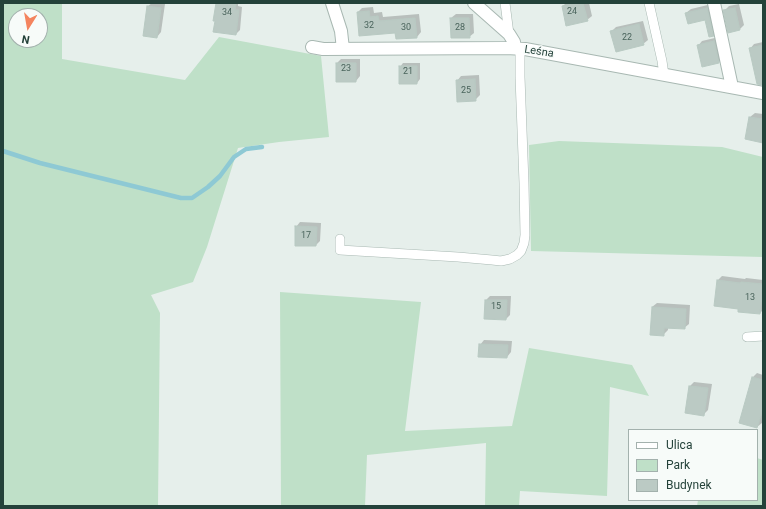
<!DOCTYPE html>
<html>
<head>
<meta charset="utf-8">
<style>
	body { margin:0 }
	#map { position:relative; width:766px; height:509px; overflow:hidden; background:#e6efeb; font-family:Roboto,sans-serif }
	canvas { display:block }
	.frame { position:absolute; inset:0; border:4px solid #24423a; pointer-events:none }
	.legend { position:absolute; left:628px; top:429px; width:130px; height:72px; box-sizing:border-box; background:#f7fbf9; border:1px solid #a3b1ad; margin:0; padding:5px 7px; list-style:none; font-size:12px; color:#24423a }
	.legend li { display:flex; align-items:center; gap:8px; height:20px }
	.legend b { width:20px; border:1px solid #a3b1ad }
	.north { position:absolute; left:8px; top:8px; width:40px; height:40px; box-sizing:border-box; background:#f7fbf9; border:1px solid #a3b1ad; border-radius:50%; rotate:191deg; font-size:11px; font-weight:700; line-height:16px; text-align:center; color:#24423a }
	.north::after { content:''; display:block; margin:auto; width:14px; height:18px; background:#f4845f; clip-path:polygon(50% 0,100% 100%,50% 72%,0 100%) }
</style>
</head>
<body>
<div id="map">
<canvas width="766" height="509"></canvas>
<div class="frame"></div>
<ul class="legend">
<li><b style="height:5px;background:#fff"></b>Ulica</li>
<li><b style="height:11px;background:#bfe0c8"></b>Park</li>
<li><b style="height:11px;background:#bbcac4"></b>Budynek</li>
</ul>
<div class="north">N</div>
</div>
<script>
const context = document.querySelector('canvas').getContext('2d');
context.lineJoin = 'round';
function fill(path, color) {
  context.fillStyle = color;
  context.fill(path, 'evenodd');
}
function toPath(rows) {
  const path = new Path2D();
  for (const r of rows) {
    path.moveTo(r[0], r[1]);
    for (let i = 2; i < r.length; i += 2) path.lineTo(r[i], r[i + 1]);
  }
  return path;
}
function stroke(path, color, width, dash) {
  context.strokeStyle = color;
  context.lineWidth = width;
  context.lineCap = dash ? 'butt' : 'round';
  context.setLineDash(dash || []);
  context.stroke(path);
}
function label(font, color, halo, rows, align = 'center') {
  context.font = font + ' Roboto,sans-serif';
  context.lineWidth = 3;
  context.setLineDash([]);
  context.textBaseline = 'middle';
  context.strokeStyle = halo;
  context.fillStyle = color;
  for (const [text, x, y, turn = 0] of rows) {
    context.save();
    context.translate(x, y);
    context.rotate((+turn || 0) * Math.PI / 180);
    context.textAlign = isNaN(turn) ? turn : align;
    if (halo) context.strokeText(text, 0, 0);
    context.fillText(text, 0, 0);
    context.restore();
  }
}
const green = toPath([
	[3,3,62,3,62,59,185,80,219,37,321,56,329,137,279,142,238,148,207,247,193,282,151,295,160,313,158,506,3,506],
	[16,16,40,16,40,40,16,40],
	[559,141,722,147,763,157,763,257,531,251,529,145],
	[280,292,421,302,405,431,512,426,529,348,632,365,649,396,610,387,607,496,520,491,519,506,485,506,486,443,367,455,365,506,281,506],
	[757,458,763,460,763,500,762,506,697,506,698,500,757,500]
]);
const shadow = toPath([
	[152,3,165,4,161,32,157,37,148,6],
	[217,3,238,3,238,6,242,7,240,30,236,34],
	[566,3,589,3,592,16,587,20,563,6],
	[712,4,717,31,713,36,706,18,686,13,691,9],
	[739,4,744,25,740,29,724,11,729,6],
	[373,7,374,13,382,12,383,17,419,14,421,32,417,37,396,32,358,12,362,8],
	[456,14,473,14,474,33,469,37,451,18],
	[643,21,648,40,643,44,612,31,616,27],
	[719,37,723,58,719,62,698,46,702,41],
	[763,42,763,67,750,49,754,44],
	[341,59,360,59,360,76,356,81,337,63],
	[403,63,420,63,420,79,417,83,400,67],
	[479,75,480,95,475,100,457,81,461,76],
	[755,113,763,114,763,142,746,138,750,117],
	[300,222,321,223,320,241,316,245,296,227],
	[722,276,745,279,746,278,763,280,763,310,760,313,739,308,715,305,718,280],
	[490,296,511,296,510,315,506,319,486,300],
	[657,303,690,305,689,324,684,328,668,327,668,330,663,335,652,307],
	[484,340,512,341,511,352,507,357,480,345],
	[757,373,763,375,763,418,762,423,757,427,753,377],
	[694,382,712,384,708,410,703,415,690,386]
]);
const stream = toPath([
	[3,151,40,163,181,198,192,198,208,187,220,176,234,157,246,149,262,147]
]);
const building = toPath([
	[216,3,236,3,235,10,239,10,236,35,213,32,215,21,213,21,216,3],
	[575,3,583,3,588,21,566,26,562,6,575,3],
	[147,6,161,8,157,38,143,36,147,6],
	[707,8,714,36,709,37,705,20,688,24,685,13,707,8],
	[735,8,740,30,728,33,723,10,735,8],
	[369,11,370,17,378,16,379,21,415,18,417,38,396,39,395,33,359,36,357,12,369,11],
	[450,18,469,18,470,38,451,38,450,18],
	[639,24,644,45,616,52,610,31,639,24],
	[714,41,719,63,702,67,697,45,714,41],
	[763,45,763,85,757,84,749,48,763,45],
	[336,63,356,63,356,82,336,82,336,63],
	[399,66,417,66,417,84,399,84,399,66],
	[475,79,476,101,457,102,456,80,475,79],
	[749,117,763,119,763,143,745,139,749,117],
	[295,226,317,227,316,246,295,246,295,226],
	[717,280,740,283,741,282,763,284,760,314,738,312,738,309,714,306,717,280],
	[485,300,507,300,506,320,484,319,485,300],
	[652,307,686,309,685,329,664,328,664,336,650,335,652,307],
	[479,344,508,345,507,358,478,357,479,344],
	[752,377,763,380,763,409,757,428,739,423,752,377],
	[689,386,708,388,704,416,685,413,689,386]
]);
const service = toPath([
	[505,3,509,34],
	[649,3,662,61,664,75],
	[340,239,340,250,458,257,492,260,501,261,510,259,517,255,521,251,524,243,525,235,524,183,520,77,520,49],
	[747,337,763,336]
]);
const minor = toPath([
	[332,3,341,31,343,49],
	[474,3,509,34,514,42,515,48],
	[714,3,732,87],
	[312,47,323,49,506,48,525,49,763,93]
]);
const numberNames = [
	["24",572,12],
	["34",227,13],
	["32",369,26],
	["30",406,28],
	["28",460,28],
	["22",627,38],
	["23",346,69],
	["21",408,72],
	["25",466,91],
	["17",306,236],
	["13",750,298],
	["15",496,307]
];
const streetNames = [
	["Leśna",539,52,9]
];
fill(green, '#bfe0c8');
fill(shadow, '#0003');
stroke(stream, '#8ec9d4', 4.5);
fill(building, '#bbcac4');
stroke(building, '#b8c9c2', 1);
stroke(service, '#a8b8b2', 10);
stroke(minor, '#a8b8b2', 14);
stroke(service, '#fff', 9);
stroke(minor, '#fff', 12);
label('9px', '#4a645c', null, numberNames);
label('11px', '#24423a', '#f7fbf9', streetNames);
</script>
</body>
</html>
